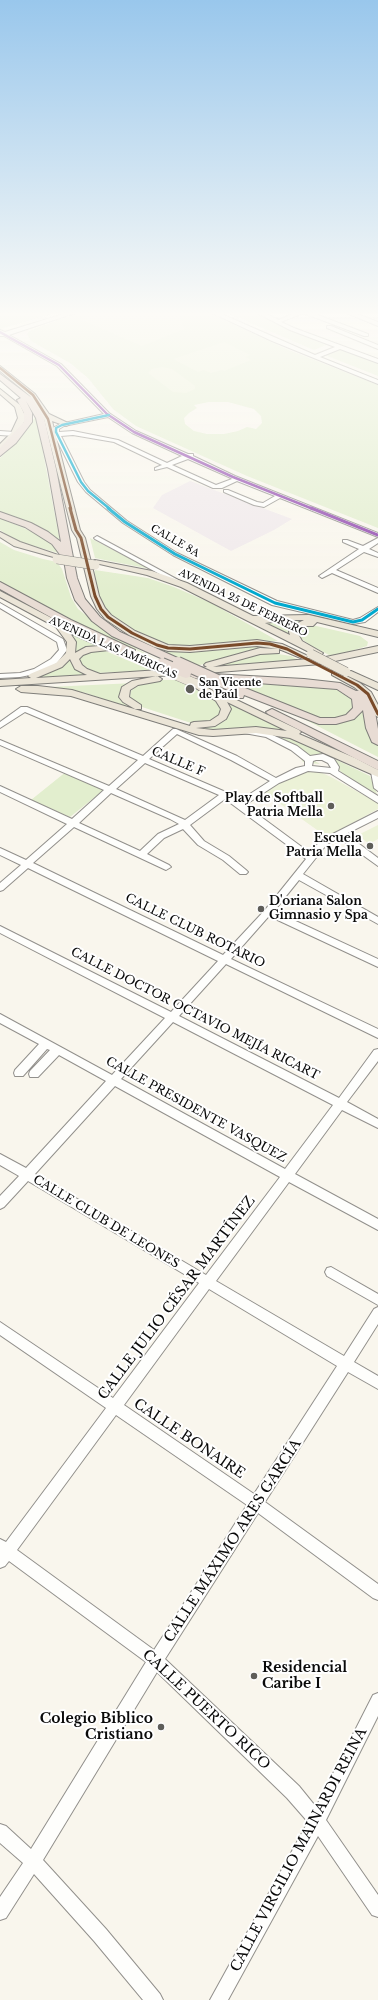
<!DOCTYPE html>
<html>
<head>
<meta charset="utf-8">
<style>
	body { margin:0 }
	canvas { display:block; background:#f9f6ed }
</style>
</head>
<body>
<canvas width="378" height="2000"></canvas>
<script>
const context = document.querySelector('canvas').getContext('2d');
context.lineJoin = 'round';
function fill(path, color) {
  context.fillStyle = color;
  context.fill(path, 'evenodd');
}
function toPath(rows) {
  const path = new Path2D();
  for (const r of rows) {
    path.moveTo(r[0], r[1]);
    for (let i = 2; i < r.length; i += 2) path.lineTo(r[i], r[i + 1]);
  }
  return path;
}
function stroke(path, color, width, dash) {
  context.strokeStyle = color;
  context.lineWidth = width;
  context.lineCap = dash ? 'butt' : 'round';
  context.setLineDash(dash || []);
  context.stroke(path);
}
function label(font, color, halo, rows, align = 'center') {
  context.font = font + ' "Libre Baskerville",serif';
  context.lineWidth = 4;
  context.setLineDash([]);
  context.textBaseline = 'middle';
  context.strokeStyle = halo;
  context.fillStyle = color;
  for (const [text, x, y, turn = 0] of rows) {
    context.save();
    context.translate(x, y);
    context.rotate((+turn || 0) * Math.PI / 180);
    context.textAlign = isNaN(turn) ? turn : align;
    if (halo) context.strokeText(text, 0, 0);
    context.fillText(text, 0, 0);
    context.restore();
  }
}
const industrial = toPath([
	[190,481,292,519,274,530,231,551,153,508,162,495]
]);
const green = toPath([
	[0,312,58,312,0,329],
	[80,312,207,312,284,348,378,385,378,528,247,476,136,426,113,409,88,378,70,363,31,341,27,334,29,331],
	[209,402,228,402,254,409,261,416,262,423,256,429,247,427,238,431,224,434,207,434,194,431,185,424,184,418,189,413,197,408,194,405],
	[225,312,255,312,286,328,326,345,314,350],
	[340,349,378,363,378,376,325,355],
	[36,415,60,542,48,532,33,524,0,512,0,458,13,446,27,430],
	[0,518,40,535,52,542,58,553,16,541,0,530],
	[90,538,150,569,95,558],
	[0,542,14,550,43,559,57,562,62,569,71,597,78,609,108,633,154,658,90,629,0,582],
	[95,570,148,578,174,587,211,603,278,641,248,641,182,647,160,644,123,626,109,615,100,597,93,576],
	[293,619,306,620,290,628,291,636,265,622],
	[312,625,360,636,368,642,367,646,335,656,329,655,310,645,298,636,301,627],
	[74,635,98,646,88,648,74,657,90,675,20,680,57,670,70,660,75,651,71,636],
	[147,643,163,650,183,652,222,650,243,646,276,647,285,652,272,649,195,666],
	[95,650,103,650,153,671,93,673,86,670,78,661,86,653],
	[271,653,291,656,300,661,203,668,256,654],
	[222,678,339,688,350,696,354,702,353,707,349,713,342,717,326,720,305,714],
	[160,680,176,680,215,699,223,710,220,717,210,723,194,724,136,705,130,697,131,691,136,686],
	[134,683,122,699,134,710,86,693,50,687],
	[228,704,237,707,292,734,213,732,194,729,206,728,225,721,229,715,230,708],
	[364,709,369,732,378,746,378,757,302,718,324,724],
	[268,734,289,737,370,776,377,794,347,777,327,759,311,759,320,764,303,762,298,754],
	[67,771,105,789,70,817,31,800]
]);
const pitch = toPath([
	[99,312,173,312,180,316,184,329,142,346,80,319],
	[224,342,250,355,246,357,251,360,224,371,222,370,211,373,204,370,198,372,173,359],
	[162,367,172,369,194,385,195,386,195,389,186,393,173,392,148,373,152,369],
	[307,771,320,772,331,777,378,803,378,809,327,837,265,793,284,780],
	[378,825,378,839,369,844,358,835]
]);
const minor = toPath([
	[70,312,78,312,9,335,61,364,109,413,136,431,188,454,193,454,193,456,235,476,378,533,378,537,280,498,264,507,254,505,224,492,224,490,228,490,257,502,263,503,275,496,237,481,222,488,213,488,167,467,155,470,155,468,162,465,114,442,73,435,61,436,84,482,90,490,127,521,177,553,277,601,353,620,360,618,378,607,378,612,365,622,353,624,272,605,173,555,123,523,86,492,78,482,53,432,53,428,60,424,104,414,57,366,4,336,0,336,0,330,5,332,70,312],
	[108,417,132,433,182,456,167,463,118,440,73,431,59,432,59,429,64,426,108,417],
	[188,459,231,478,232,479,216,485,172,465,188,459],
	[210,312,217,312,315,355,335,347,290,330,255,312,262,312,279,320,296,312,310,312,368,334,368,336,364,336,303,313,281,322,294,328,378,359,378,363,340,349,320,357,378,380,378,384,272,341,210,312],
	[344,312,352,312,378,322,378,326,344,312],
	[327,326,331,326,378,345,378,349,327,328,327,326],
	[0,431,14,432,17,434,14,436,0,435,0,431],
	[97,536,182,582,184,583,178,584,95,539,94,538,97,536],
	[378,538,378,543,369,549,378,553,378,557,364,552,336,570,378,588,378,593,332,573,322,578,319,576,359,549,343,542,343,540,347,540,363,546,378,538],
	[0,603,63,639,67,650,57,663,40,673,20,677,0,678,0,674,20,673,34,669,51,659,59,650,57,642,0,608,0,603],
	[21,707,27,707,143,756,173,729,176,729,237,756,276,778,296,768,305,766,305,761,291,750,266,737,244,733,243,731,247,729,268,733,297,746,310,756,323,754,334,759,339,767,338,771,378,796,378,803,330,773,308,771,279,783,245,805,310,853,321,840,378,811,378,818,346,834,378,858,378,866,339,838,327,844,303,874,378,917,378,924,299,880,274,911,378,959,378,967,269,916,231,959,378,1029,378,1038,226,964,179,1016,339,1098,374,1050,378,1049,378,1061,347,1102,378,1119,378,1128,342,1110,295,1174,378,1219,378,1230,289,1182,216,1281,344,1356,374,1309,378,1307,378,1324,354,1362,378,1376,378,1389,348,1372,265,1502,378,1584,378,1600,373,1598,258,1513,165,1659,299,1786,316,1807,373,1695,378,1693,378,1716,326,1820,378,1895,378,1917,372,1915,318,1836,228,2000,210,2000,308,1822,287,1798,157,1672,43,1860,106,1929,160,1994,163,2000,143,2000,94,1941,34,1874,6,1918,0,1920,0,1897,23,1863,0,1843,0,1824,6,1826,31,1849,146,1662,9,1561,5,1566,0,1568,0,1539,6,1542,106,1408,0,1335,0,1322,113,1398,199,1283,28,1181,4,1207,0,1209,0,1196,19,1176,0,1165,0,1154,26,1168,106,1081,59,1055,38,1077,30,1077,29,1074,30,1071,50,1050,47,1049,23,1076,15,1076,14,1073,15,1070,39,1044,0,1023,0,1014,112,1075,165,1018,0,933,0,926,171,1012,218,961,28,868,3,890,0,891,0,883,21,865,0,855,0,848,26,860,67,824,0,792,0,786,72,819,104,790,0,745,0,740,109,786,138,760,25,712,0,728,0,722,21,707],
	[177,734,231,760,270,781,239,801,228,793,149,759,177,734],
	[316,760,322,760,328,763,331,768,312,766,313,761,316,760],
	[145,763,219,795,185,820,116,789,145,763],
	[111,793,170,819,179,824,158,834,140,851,79,823,111,793],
	[225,799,306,859,265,910,223,955,33,863,74,827,166,870,171,867,169,865,147,854,164,838,183,829,198,845,223,860,240,874,246,874,248,872,246,870,229,856,204,841,190,825,225,799],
	[173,1022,333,1105,285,1169,121,1079,173,1022],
	[115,1086,280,1177,206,1275,35,1174,115,1086],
	[209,1289,337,1366,254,1494,124,1405,209,1289],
	[116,1415,247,1505,154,1650,17,1550,116,1415],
	[375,769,378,770,378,791,374,788,371,772,375,769],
	[331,1267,378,1294,378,1305,327,1276,325,1272,327,1268,331,1267]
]);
const major = toPath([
	[0,366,35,394,49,414,70,424,66,426,52,421,80,530,85,538,91,562,95,560,152,571,187,583,253,616,309,615,378,631,378,637,317,622,313,626,304,626,297,630,297,632,302,641,323,653,321,655,315,655,181,587,147,575,91,562,99,596,105,608,111,615,135,631,168,645,190,646,257,640,282,644,308,656,303,659,279,649,279,653,260,654,213,667,321,658,378,646,378,652,321,664,193,674,188,671,190,669,207,667,204,665,206,663,260,648,278,649,257,646,190,652,168,651,154,647,129,635,105,619,97,609,91,596,77,538,72,530,44,419,30,396,0,371,0,366],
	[288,620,304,620,290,627,289,632,290,635,265,623,288,620],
	[0,389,20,405,26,418,17,436,0,450,0,444,11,433,18,418,15,407,0,394,0,389],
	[0,532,20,542,61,556,57,558,14,546,0,537,0,532],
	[0,591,61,623,155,664,153,666,147,666,109,650,91,652,83,655,79,659,82,665,87,669,100,674,175,669,180,672,175,675,0,686,0,680,31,678,28,676,30,674,56,663,66,653,67,642,56,627,0,597,0,591],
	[70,633,99,646,86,647,75,653,76,642,70,633],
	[70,659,75,669,87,675,36,678,62,667,70,659],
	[335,670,360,683,371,692,378,705,378,717,373,714,364,695,354,687,332,675,332,671,335,670],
	[351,671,378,683,378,690,348,676,348,672,351,671],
	[157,676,162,679,160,681,138,685,130,690,129,697,141,705,141,709,135,709,123,702,119,697,122,687,132,681,157,676],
	[194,680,215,692,220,692,299,730,301,732,299,734,355,758,378,770,378,777,290,738,256,733,213,736,199,735,71,696,21,692,16,689,21,686,38,686,72,690,190,726,191,723,194,722,210,721,219,715,221,709,216,701,191,685,191,681,194,680],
	[227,702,287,731,256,727,213,730,196,728,215,726,226,719,231,709,227,702]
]);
const highway = toPath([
	[0,374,32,398,44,418,56,469,77,578,85,599,100,617,120,632,182,660,183,662,182,664,174,664,112,636,92,621,75,600,67,578,64,560,52,544,25,527,0,518,0,512,31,523,48,532,61,542,48,469,36,418,26,401,32,413,32,422,16,443,0,456,0,448,24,422,24,413,17,400,21,398,0,380,0,374],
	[0,582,71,620,135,650,130,653,126,652,63,624,0,589,0,582],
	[195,673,304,679,340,683,356,691,364,690,373,701,378,729,378,745,372,742,366,728,363,710,354,719,336,724,319,724,244,695,243,698,235,698,209,685,214,682,226,686,227,684,235,684,320,718,335,718,346,715,353,708,352,699,337,689,191,678,190,676,191,674,195,673],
	[272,709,378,761,378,770,268,714,266,712,272,709]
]);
const majorBridge = toPath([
	[57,559,95,565],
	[311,654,346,672],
	[150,664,194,683]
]);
const highwayBridge = toPath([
	[178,662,231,686],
	[162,663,186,673]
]);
const bus1Far1 = toPath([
	[0,332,59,365,107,414,134,432,233,477,313,509]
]);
const bus1 = toPath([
	[311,508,378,535]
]);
const bus2Far1 = toPath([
	[0,368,33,395,48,419,71,509]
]);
const bus2 = toPath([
	[70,508,76,530,81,538,95,596,101,609,108,617,132,633,157,645,168,648,190,649,257,643,270,644,287,649,357,685,368,694,378,714]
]);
const bus3Far1 = toPath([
	[109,415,62,425,56,428,56,432,81,482,88,491,110,509]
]);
const bus3 = toPath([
	[108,508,125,522,175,554,275,603,353,622,362,620,378,609]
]);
const markers = [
	[190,689,5,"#5e5d59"],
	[331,806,4,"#5e5d59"],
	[370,846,4,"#5e5d59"],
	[261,909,4,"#5e5d59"],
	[254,1676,4,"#5e5d59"],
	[161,1727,4,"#5e5d59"]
];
const farStreetnames = [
	["CALLE 8A",175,541,30],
	["AVENIDA 25 DE FEBRERO",243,603,26],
	["AVENIDA LAS AMÉRICAS",113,648,24]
];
const farPoinames = [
	["San Vicente",199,683],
	["de Paúl",199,695]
];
const streetNames = [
	["CALLE F",178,762,23],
	["CALLE CLUB ROTARIO",195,931,26],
	["CALLE DOCTOR OCTAVIO MEJÍA RICART",195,1014,27],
	["CALLE PRESIDENTE VASQUEZ",196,1110,29],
	["CALLE CLUB DE LEONES",106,1222,31]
];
const poiNames = [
	["Play de Softball",323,799],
	["Patria Mella",323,813],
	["Escuela",362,839],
	["Patria Mella",362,853],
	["D'oriana Salon",269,902,"left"],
	["Gimnasio y Spa",269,916,"left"]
];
const nearStreetnames = [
	["CALLE JULIO CÉSAR MARTÍNEZ",177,1298,-53],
	["CALLE BONAIRE",189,1439,34],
	["CALLE MÁXIMO ARES GARCÍA",233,1541,-57],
	["CALLE PUERTO RICO",206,1710,43],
	["CALLE VIRGILIO MAINARDI REINA",299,1850,-62]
];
const nearPoinames = [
	["Residencial",262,1668],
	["Caribe I",262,1684],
	["Colegio Biblico",153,1719,"right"],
	["Cristiano",153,1735,"right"]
];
fill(industrial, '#f0e9eb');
fill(green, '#e2eece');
fill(pitch, '#ecf2d7');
stroke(minor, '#92908c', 2);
stroke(major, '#7f7e7a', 2);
stroke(highway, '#7f7e7a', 2);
fill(minor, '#fefefc');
fill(major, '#ebe5d7');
fill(highway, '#e8dcd4');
stroke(majorBridge, '#7f7e7a', 10, []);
stroke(highwayBridge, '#7f7e7a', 12, []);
stroke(majorBridge, '#ebe5d7', 9);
stroke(highwayBridge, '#e8dcd4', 10);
stroke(bus1Far1, '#8e44ad', 2.5);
stroke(bus1, '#8e44ad', 3);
stroke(bus2Far1, '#7a4b2a', 2.5);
stroke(bus2, '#7a4b2a', 3);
stroke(bus3Far1, '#00a9ce', 2.5);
stroke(bus3, '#00a9ce', 3);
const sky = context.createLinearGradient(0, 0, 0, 592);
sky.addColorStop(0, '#99c7ec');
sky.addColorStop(0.53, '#fcfbf7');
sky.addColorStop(1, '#fcfbf700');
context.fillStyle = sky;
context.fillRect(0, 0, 378, 592);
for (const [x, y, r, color] of markers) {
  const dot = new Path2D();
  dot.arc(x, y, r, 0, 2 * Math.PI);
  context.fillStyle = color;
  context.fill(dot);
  stroke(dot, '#fff', 1.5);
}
label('10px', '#0a0a0a', '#fff', farStreetnames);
label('bold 10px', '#0a0a0a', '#fff', farPoinames, 'left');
label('12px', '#0a0a0a', '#fff', streetNames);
label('bold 12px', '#0a0a0a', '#fff', poiNames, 'right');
label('14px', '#0a0a0a', '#fff', nearStreetnames);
label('bold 14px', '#0a0a0a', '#fff', nearPoinames, 'left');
</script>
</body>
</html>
